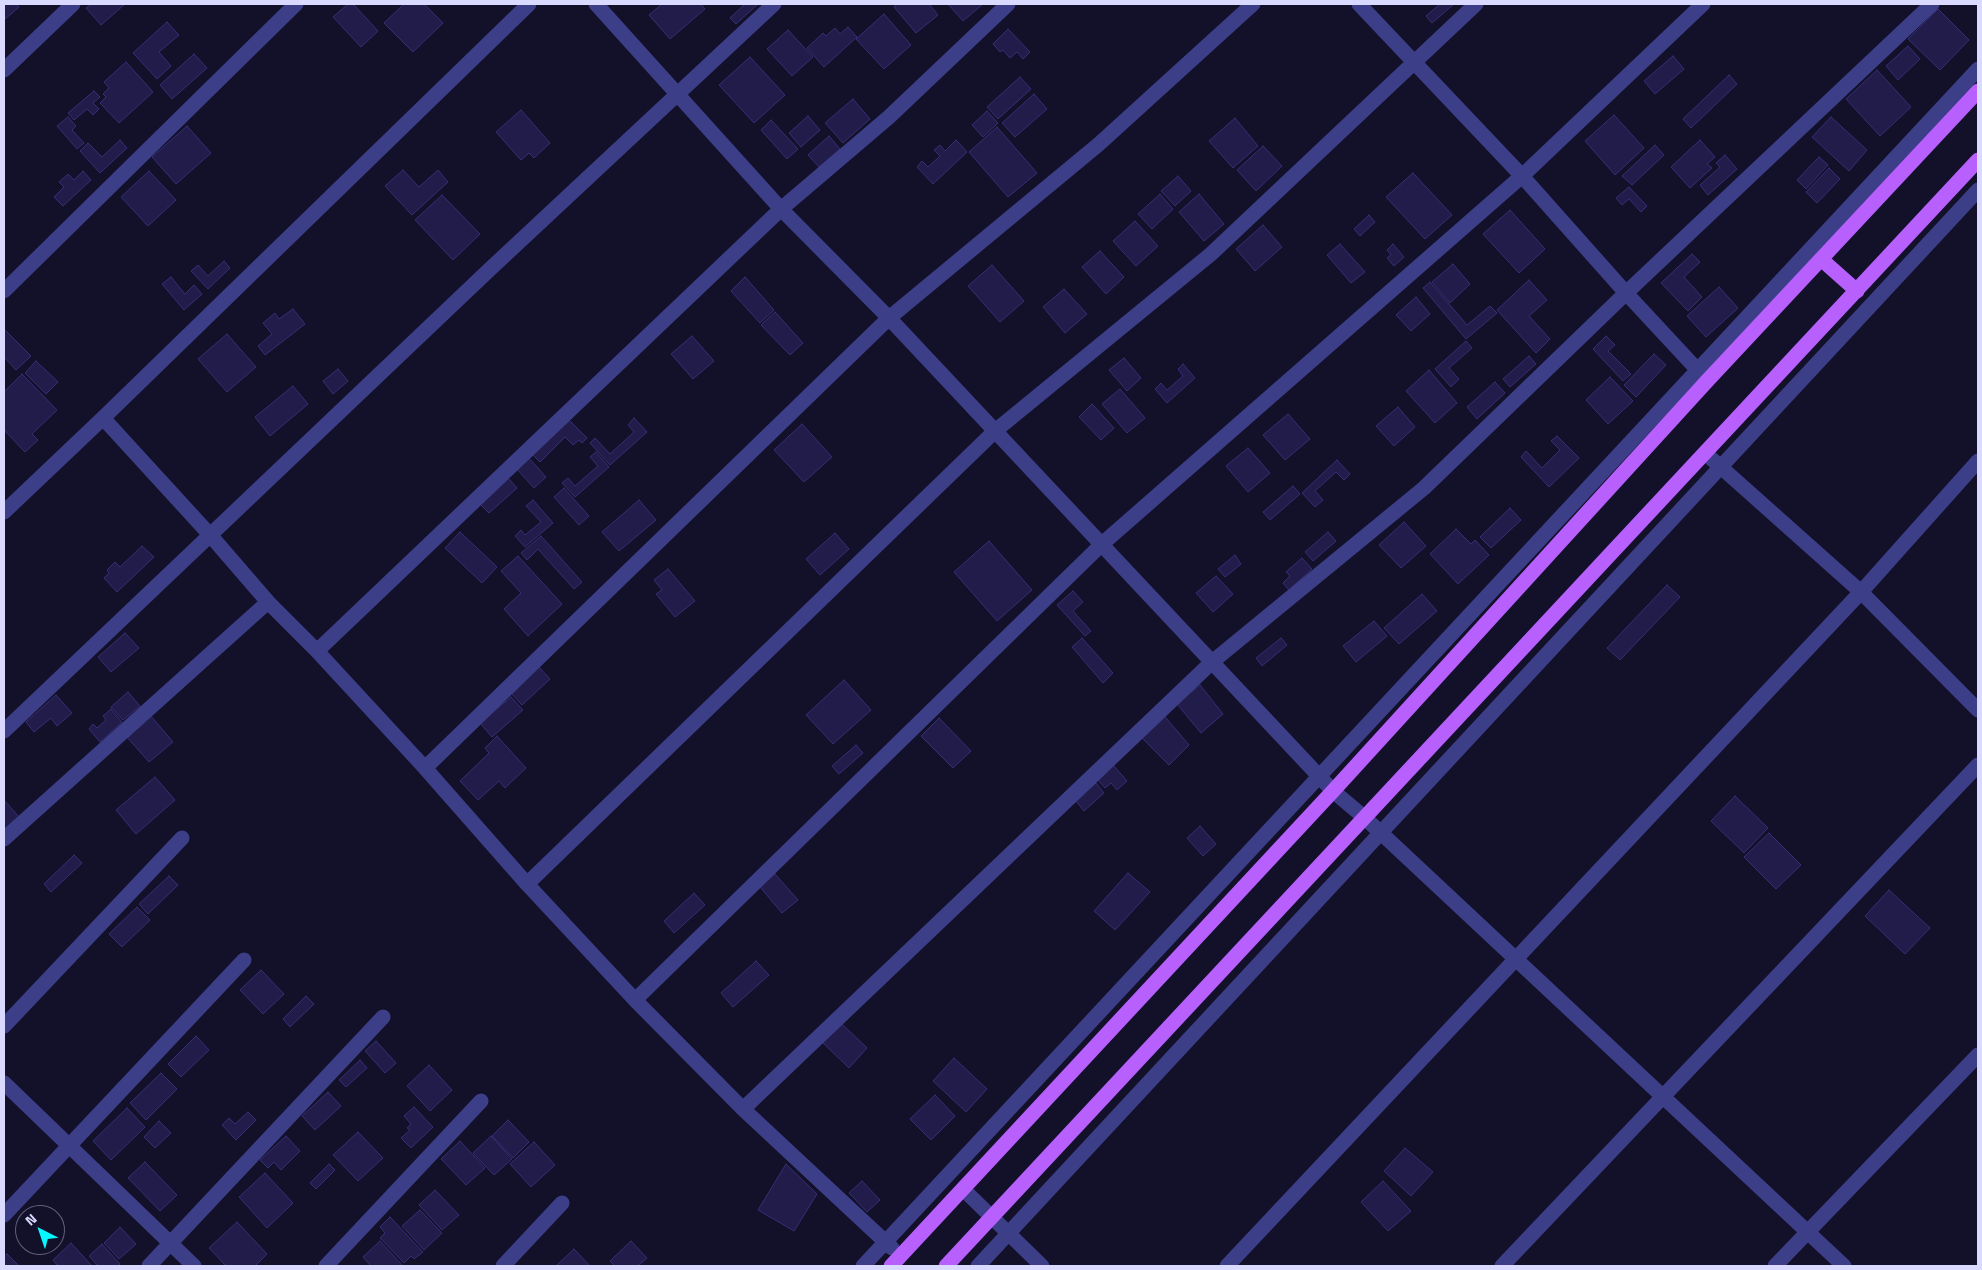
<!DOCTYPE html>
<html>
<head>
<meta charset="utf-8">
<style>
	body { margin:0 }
	#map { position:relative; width:1982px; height:1270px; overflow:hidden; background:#131029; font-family:"Titillium Web",sans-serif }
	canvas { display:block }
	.frame { position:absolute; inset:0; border:5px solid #dad9ff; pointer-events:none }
	.north { position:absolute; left:15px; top:1205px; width:50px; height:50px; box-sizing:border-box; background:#131029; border:1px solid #63607f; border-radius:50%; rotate:319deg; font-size:14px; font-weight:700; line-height:20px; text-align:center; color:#dad9ff }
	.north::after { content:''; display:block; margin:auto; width:18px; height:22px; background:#06f7fe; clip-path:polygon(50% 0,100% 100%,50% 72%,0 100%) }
</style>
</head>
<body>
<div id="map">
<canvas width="1982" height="1270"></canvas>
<div class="frame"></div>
<div class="north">N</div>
</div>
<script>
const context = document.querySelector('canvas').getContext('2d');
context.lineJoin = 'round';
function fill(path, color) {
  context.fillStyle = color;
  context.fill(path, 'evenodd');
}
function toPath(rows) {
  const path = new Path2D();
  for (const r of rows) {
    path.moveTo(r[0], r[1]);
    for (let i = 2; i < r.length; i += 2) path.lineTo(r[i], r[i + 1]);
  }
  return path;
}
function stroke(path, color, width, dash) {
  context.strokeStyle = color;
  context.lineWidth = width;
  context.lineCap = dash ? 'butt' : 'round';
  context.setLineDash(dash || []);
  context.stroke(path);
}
const building = toPath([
	[4,4,16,4,19,7,4,20,4,4],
	[92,4,125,4,101,25,86,8,92,4],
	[348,4,353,4,378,31,361,47,333,17,348,4],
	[404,4,424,4,443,23,413,52,384,23,404,4],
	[662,4,701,4,705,9,670,39,649,15,662,4],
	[745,4,758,4,736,24,730,18,745,4],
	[897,4,929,4,938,15,916,33,894,7,897,4],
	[948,4,983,4,963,21,948,4],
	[1440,4,1454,4,1432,23,1426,16,1440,4],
	[1938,9,1969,40,1940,70,1908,39,1938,9],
	[884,14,911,45,884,69,856,39,884,14],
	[167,22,179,35,159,52,171,66,157,79,133,53,167,22],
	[848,27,857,37,824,67,807,48,823,33,826,36,835,28,840,34,848,27],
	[1008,29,1030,52,1023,59,1017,52,1010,58,1003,50,1000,52,993,44,1008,29],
	[788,30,813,57,792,76,767,49,788,30],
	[1908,46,1920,59,1898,80,1886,66,1908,46],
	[194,54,207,68,172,99,160,85,194,54],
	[1673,56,1684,69,1655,94,1644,81,1673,56],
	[750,57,785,95,754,123,719,85,750,57],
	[126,62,153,92,119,123,100,103,106,97,103,94,109,88,104,82,126,62],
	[1877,70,1911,107,1880,136,1846,99,1877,70],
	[1729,75,1737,84,1691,128,1683,119,1729,75],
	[1020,77,1031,89,998,119,987,107,1020,77],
	[94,91,100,97,93,103,99,109,93,115,87,109,74,120,68,113,94,91],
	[1034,94,1047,109,1015,137,1002,123,1034,94],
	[853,99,870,119,843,143,825,123,853,99],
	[521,110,550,143,534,158,529,153,521,160,496,132,521,110],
	[987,111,998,123,983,137,972,125,987,111],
	[1614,115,1644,148,1615,175,1585,141,1614,115],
	[808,116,820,130,801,147,789,133,808,116],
	[68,117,76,126,72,130,84,143,77,149,57,126,68,117],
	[1831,117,1867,150,1849,171,1812,137,1831,117],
	[1235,118,1258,146,1233,168,1209,141,1235,118],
	[771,120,798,149,787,159,761,130,771,120],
	[187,126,211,153,176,184,152,157,187,126],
	[997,127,1037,173,1008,197,969,152,997,127],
	[829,136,840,149,819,167,808,155,829,136],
	[120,140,127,148,100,173,80,151,88,143,102,157,120,140],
	[956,140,967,152,933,184,917,167,922,161,928,167,940,156,934,150,940,145,945,151,956,140],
	[1700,140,1715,157,1707,164,1712,168,1690,188,1671,167,1700,140],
	[1655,145,1664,155,1632,185,1622,176,1655,145],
	[1263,146,1282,166,1256,191,1237,170,1263,146],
	[1725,155,1737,169,1708,195,1700,185,1720,167,1716,163,1725,155],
	[1819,157,1828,165,1806,189,1797,180,1819,157],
	[1829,168,1840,179,1817,203,1806,192,1829,168],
	[403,170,419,187,438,170,448,182,412,215,385,186,403,170],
	[83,171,91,180,63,206,54,197,64,187,59,182,68,174,74,180,83,171],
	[149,171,176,200,148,226,121,197,149,171],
	[1413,173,1452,215,1425,239,1386,197,1413,173],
	[1178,176,1191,191,1175,206,1161,191,1178,176],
	[1629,187,1647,206,1641,212,1629,199,1622,205,1616,198,1629,187],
	[1160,194,1173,209,1152,229,1138,214,1160,194],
	[1199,194,1224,224,1204,241,1179,212,1199,194],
	[442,195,480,234,453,260,415,220,442,195],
	[1510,210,1545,249,1519,273,1483,234,1510,210],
	[1369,215,1375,222,1360,236,1354,229,1369,215],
	[1135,221,1158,246,1136,266,1113,241,1135,221],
	[1263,225,1282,247,1255,271,1236,249,1263,225],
	[1340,244,1365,272,1351,283,1327,255,1340,244],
	[1393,244,1404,257,1394,266,1387,258,1391,255,1387,250,1393,244],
	[1100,251,1124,277,1106,294,1082,267,1100,251],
	[1692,254,1700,262,1684,277,1702,297,1688,311,1661,283,1692,254],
	[224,261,230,268,208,289,191,271,198,265,208,276,224,261],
	[1453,264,1470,284,1450,303,1432,282,1453,264],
	[992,265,1024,301,1000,322,968,286,992,265],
	[171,277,185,294,194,285,202,294,184,310,162,284,171,277],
	[745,277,774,310,760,323,731,291,745,277],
	[1529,280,1547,300,1529,316,1550,339,1536,353,1497,310,1529,280],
	[1430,282,1467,325,1490,306,1497,313,1466,339,1423,288,1430,282],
	[1719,287,1738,308,1706,337,1687,316,1719,287],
	[1064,289,1087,314,1065,333,1043,307,1064,289],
	[1416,297,1430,314,1411,331,1396,315,1416,297],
	[293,309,305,324,265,355,258,346,272,334,263,323,275,313,279,319,293,309],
	[775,312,803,343,790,355,761,325,775,312],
	[4,329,31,356,16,370,4,357,4,329],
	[227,334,256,367,227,392,198,359,227,334],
	[692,336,714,361,693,379,671,354,692,336],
	[1606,336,1615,345,1608,351,1631,374,1623,381,1593,349,1606,336],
	[1466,341,1472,348,1449,368,1459,379,1451,387,1435,369,1466,341],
	[1654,354,1666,365,1636,397,1624,385,1654,354],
	[1529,356,1536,364,1510,387,1503,379,1529,356],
	[1124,358,1141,378,1127,391,1109,370,1124,358],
	[36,361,58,382,46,394,25,373,36,361],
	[1183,364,1195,378,1167,403,1155,389,1161,383,1167,390,1183,376,1178,369,1183,364],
	[338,369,348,381,333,394,323,381,338,369],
	[1429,370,1457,403,1435,423,1406,391,1429,370],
	[22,374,57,410,32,434,38,440,25,452,4,430,4,392,22,374],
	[1610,377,1633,401,1608,424,1586,400,1610,377],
	[1495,382,1505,393,1477,419,1467,407,1495,382],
	[293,386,308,404,270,436,255,417,293,386],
	[1120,389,1145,418,1127,433,1102,404,1120,389],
	[1092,404,1114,428,1101,440,1079,417,1092,404],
	[1398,407,1415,427,1394,446,1376,426,1398,407],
	[1288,414,1310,439,1285,460,1263,435,1288,414],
	[634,418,647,432,610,465,590,443,595,438,610,454,634,432,628,425,634,418],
	[568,419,587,438,582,443,579,440,573,445,565,437,540,462,532,454,568,419],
	[802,424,832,457,804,482,774,450,802,424],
	[1557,436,1579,458,1549,487,1521,457,1526,451,1542,468,1560,450,1551,441,1557,436],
	[1248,448,1270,473,1248,492,1226,466,1248,448],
	[596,452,609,467,575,497,562,483,568,478,575,486,598,466,590,457,596,452],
	[527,456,546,477,534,488,515,467,527,456],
	[1337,460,1350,474,1344,480,1336,472,1315,491,1323,500,1315,507,1302,493,1337,460],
	[508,478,517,488,489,513,480,504,508,478],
	[1293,486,1300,494,1270,520,1263,512,1293,486],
	[564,488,589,516,579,525,554,497,564,488],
	[533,500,553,523,525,547,515,536,521,530,525,535,541,522,526,506,533,500],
	[639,500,656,520,619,551,602,532,639,500],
	[1510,508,1521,520,1491,548,1480,537,1510,508],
	[1404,522,1426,546,1401,568,1379,545,1404,522],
	[1456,529,1471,544,1475,540,1489,555,1458,584,1430,554,1456,529],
	[460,532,497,567,482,583,445,548,460,532],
	[1328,532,1336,541,1313,561,1305,552,1328,532],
	[835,533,849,549,820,575,806,559,835,533],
	[541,536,582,582,574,589,538,549,527,560,521,553,541,536],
	[989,541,1032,590,997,621,954,572,989,541],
	[142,546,154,557,117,592,104,578,109,573,107,570,115,562,120,567,142,546],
	[1235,555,1241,564,1225,577,1218,569,1235,555],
	[518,556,562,604,528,636,504,609,521,593,501,571,518,556],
	[1302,558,1312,569,1289,590,1283,583,1290,576,1286,572,1302,558],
	[668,569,695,601,675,617,656,594,662,590,654,580,668,569],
	[1216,576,1233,594,1213,612,1196,593,1216,576],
	[1667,585,1680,597,1620,660,1607,648,1667,585],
	[1073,591,1083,602,1073,611,1091,631,1085,636,1057,605,1073,591],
	[1422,594,1437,611,1399,644,1384,628,1422,594],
	[1374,621,1387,636,1356,662,1343,646,1374,621],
	[125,633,139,648,111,672,98,657,125,633],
	[1082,638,1113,673,1103,683,1072,647,1082,638],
	[1281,638,1287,645,1262,666,1256,658,1281,638],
	[538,666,550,679,522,705,510,692,538,666],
	[844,680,871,710,833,744,806,715,844,680],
	[1200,685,1223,714,1201,733,1177,704,1200,685],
	[128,692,140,706,123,720,111,707,128,692],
	[56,695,72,713,57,726,51,718,34,732,26,722,56,695],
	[511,697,523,710,492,737,480,723,511,697],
	[111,709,122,722,100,742,89,729,93,724,97,728,106,720,103,716,111,709],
	[1161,712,1189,745,1169,765,1139,735,1161,712],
	[150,715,173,742,149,762,126,736,150,715],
	[939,718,971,751,953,768,921,736,939,718],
	[497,736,526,768,505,788,499,781,478,800,460,781,489,753,485,748,497,736],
	[856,745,863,753,839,774,832,766,856,745],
	[1113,765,1127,781,1117,790,1111,783,1105,788,1097,779,1113,765],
	[155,777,175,800,136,834,116,810,155,777],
	[1096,783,1104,793,1084,811,1076,801,1096,783],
	[1735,796,1768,828,1744,853,1711,821,1735,796],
	[4,800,19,817,4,831,4,800],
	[1200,826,1216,844,1203,856,1187,838,1200,826],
	[1769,833,1801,865,1776,889,1744,857,1769,833],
	[74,855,82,863,51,892,44,884,74,855],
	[1128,873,1150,892,1115,930,1094,911,1128,873],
	[775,874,798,900,782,913,760,887,775,874],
	[169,876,178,885,148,914,139,904,169,876],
	[1889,890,1930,928,1905,954,1865,916,1889,890],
	[694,893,705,905,674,933,664,921,694,893],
	[137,907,150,920,122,947,109,934,137,907],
	[756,961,769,975,733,1007,721,993,756,961],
	[261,970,284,994,263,1014,240,990,261,970],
	[306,996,314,1004,290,1027,283,1019,306,996],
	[840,1022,867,1048,849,1068,822,1042,840,1022],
	[196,1036,209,1050,181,1077,168,1064,196,1036],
	[376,1041,396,1063,385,1073,365,1051,376,1041],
	[954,1058,987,1089,966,1112,933,1081,954,1058],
	[360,1060,367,1068,346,1087,339,1080,360,1060],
	[429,1065,452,1090,430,1111,407,1086,429,1065],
	[161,1073,177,1089,146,1120,130,1103,161,1073],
	[328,1092,341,1106,315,1130,302,1116,328,1092],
	[935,1095,955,1116,931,1140,910,1119,935,1095],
	[414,1107,433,1127,411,1148,401,1138,410,1130,407,1128,411,1124,404,1116,414,1107],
	[127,1108,145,1127,111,1160,93,1141,127,1108],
	[248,1112,256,1120,236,1140,222,1125,229,1118,235,1124,248,1112],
	[508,1120,529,1142,513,1158,492,1136,508,1120],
	[159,1121,171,1133,155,1148,144,1137,159,1121],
	[358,1132,383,1158,358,1181,333,1155,358,1132],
	[286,1136,300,1151,281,1170,274,1162,268,1168,260,1160,286,1136],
	[491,1136,512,1159,494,1175,473,1153,491,1136],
	[460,1141,485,1168,466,1185,441,1159,460,1141],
	[534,1142,555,1165,531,1187,510,1164,534,1142],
	[1405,1148,1433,1172,1411,1196,1384,1171,1405,1148],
	[145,1162,177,1195,160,1211,128,1178,145,1162],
	[329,1164,335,1170,316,1189,310,1183,329,1164],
	[786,1164,817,1194,794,1231,758,1210,786,1164],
	[265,1173,293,1203,267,1228,239,1197,265,1173],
	[862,1181,880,1200,867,1212,849,1193,862,1181],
	[1383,1181,1411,1211,1388,1231,1361,1202,1383,1181],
	[435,1190,459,1215,442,1230,419,1205,435,1190],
	[420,1210,442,1233,424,1250,402,1226,420,1210],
	[390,1217,423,1252,414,1259,411,1256,404,1263,380,1238,385,1233,380,1227,390,1217],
	[237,1222,267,1254,255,1266,226,1266,209,1248,237,1222],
	[120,1227,136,1244,119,1259,104,1243,120,1227],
	[380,1241,403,1266,371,1266,363,1257,380,1241],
	[631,1241,647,1258,638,1266,615,1266,610,1261,631,1241],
	[71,1243,92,1266,58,1266,53,1260,71,1243],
	[102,1244,120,1264,118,1266,98,1266,89,1256,102,1244],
	[574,1249,590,1266,556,1266,574,1249],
	[7,1254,19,1266,4,1266,4,1258,7,1254]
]);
const street = toPath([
	[596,4,781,209,889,318,1333,791,1365,818,1844,1266],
	[1359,4,1522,176,1626,293,1705,378],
	[4,70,73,4],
	[4,291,296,4],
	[103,418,211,536,268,602,317,651,425,768,527,884,635,1000,743,1109,892,1248],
	[1705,453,1861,592,1978,710],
	[4,512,103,418,529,4],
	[317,651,781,209,889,117,1008,4],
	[4,731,489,270,774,4],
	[425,768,889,318,1099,144,1253,4],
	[4,839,268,602],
	[527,884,995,431,1211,254,1476,4],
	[635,1000,1102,544,1522,176,1703,4],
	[4,1026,182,838],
	[4,1083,194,1266],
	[743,1109,1212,662,1424,488,1626,293,1932,4],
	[963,1189,1042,1266],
	[4,1215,244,960],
	[149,1266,383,1017],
	[326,1266,481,1101],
	[503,1266,562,1203],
	[863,1266,1978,69],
	[978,1266,1978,190],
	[1227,1266,1861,592,1978,461],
	[1502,1266,1978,765],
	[1775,1266,1978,1055]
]);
const primary = toPath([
	[1821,259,1857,291],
	[891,1266,1333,791,1707,381,1978,91],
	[946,1266,1978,160]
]);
fill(building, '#221c4a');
stroke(building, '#372f76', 1);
stroke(street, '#3c3e88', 15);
stroke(primary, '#b760fe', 15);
</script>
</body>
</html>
